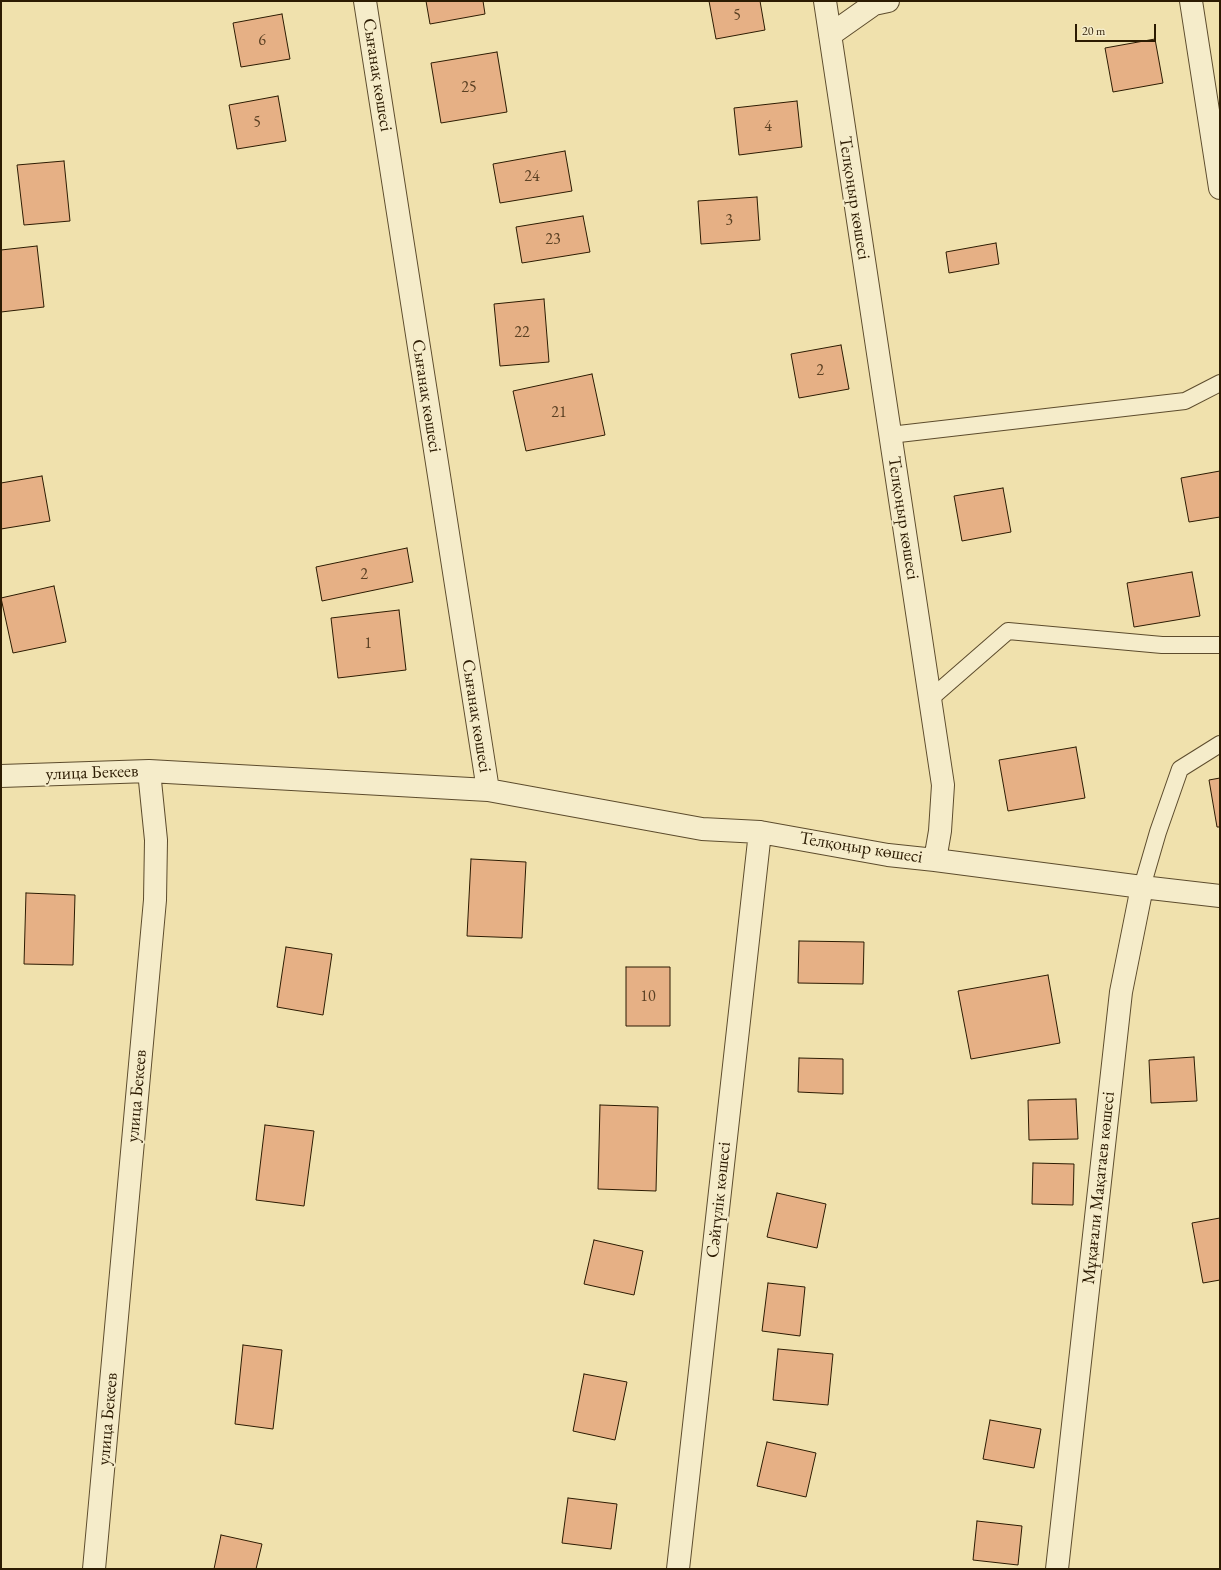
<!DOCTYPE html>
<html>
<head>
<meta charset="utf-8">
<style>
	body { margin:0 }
	#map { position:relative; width:1221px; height:1570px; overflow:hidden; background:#f0e1ad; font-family:"EB Garamond",serif }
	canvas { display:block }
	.frame { position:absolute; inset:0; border:2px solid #2c1b02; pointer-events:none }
	.scale { position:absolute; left:1075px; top:24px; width:81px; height:18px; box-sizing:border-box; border:2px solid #2c1b02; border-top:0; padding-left:5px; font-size:12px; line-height:14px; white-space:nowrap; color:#2c1b02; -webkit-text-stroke:3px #f5ecca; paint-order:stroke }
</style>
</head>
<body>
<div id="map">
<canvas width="1221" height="1570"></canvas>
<div class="frame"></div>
<div class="scale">20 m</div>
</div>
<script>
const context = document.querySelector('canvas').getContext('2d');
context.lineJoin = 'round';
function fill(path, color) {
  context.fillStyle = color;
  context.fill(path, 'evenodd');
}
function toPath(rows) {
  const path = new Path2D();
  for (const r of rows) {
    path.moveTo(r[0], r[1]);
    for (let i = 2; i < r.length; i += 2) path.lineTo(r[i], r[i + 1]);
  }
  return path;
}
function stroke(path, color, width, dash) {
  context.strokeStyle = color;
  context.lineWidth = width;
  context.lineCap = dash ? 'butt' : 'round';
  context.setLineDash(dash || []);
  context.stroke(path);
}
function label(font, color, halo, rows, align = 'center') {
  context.font = font + ' "EB Garamond",serif';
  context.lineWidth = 4;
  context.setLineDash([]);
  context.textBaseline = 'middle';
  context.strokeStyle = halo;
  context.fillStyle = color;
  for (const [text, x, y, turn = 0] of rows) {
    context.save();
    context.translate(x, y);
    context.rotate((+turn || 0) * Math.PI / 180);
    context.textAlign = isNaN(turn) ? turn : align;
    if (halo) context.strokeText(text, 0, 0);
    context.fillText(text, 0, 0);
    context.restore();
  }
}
const building = toPath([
	[426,1,483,1,485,14,430,24,426,1],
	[709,1,760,1,765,30,716,39,709,1],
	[282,14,290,59,241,67,233,23,282,14],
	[1155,39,1163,83,1113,92,1105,48,1155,39],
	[497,52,507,112,441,123,431,63,497,52],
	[278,96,286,141,237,149,229,105,278,96],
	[797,101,802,147,739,155,734,108,797,101],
	[565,151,572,191,500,203,493,164,565,151],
	[64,161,70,221,24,225,17,165,64,161],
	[757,197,760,240,701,244,698,201,757,197],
	[583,216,590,252,522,263,516,227,583,216],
	[996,243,999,264,949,273,946,252,996,243],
	[37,246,44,307,1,312,1,250,37,246],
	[544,299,549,362,500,366,494,304,544,299],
	[841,345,849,389,799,398,791,354,841,345],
	[592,374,605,435,526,451,513,391,592,374],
	[1220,471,1220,517,1189,522,1181,478,1220,471],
	[42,476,50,521,1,529,1,483,42,476],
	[1003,488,1011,532,962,541,954,496,1003,488],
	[407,548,413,582,322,601,316,567,407,548],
	[1192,572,1200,616,1134,627,1127,583,1192,572],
	[54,586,66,642,13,653,1,598,54,586],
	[399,610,406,670,338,678,331,618,399,610],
	[1076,747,1085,798,1008,811,999,760,1076,747],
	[1220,778,1220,827,1217,827,1209,780,1220,778],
	[471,859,526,862,522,938,467,936,471,859],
	[26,893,75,895,73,965,24,964,26,893],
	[799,941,864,942,863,984,798,983,799,941],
	[286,947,332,954,323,1015,277,1007,286,947],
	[626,967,670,967,670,1026,626,1026,626,967],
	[1048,975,1060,1043,971,1059,958,991,1048,975],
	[1194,1057,1197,1101,1151,1103,1149,1060,1194,1057],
	[799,1058,843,1059,843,1094,798,1092,799,1058],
	[1076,1099,1078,1139,1029,1140,1028,1100,1076,1099],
	[600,1105,658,1107,656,1191,598,1189,600,1105],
	[265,1125,314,1131,304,1206,256,1200,265,1125],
	[1033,1163,1074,1164,1073,1205,1032,1204,1033,1163],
	[777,1193,826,1204,817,1248,767,1237,777,1193],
	[1220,1218,1220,1280,1203,1283,1192,1223,1220,1218],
	[594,1240,643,1251,634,1295,584,1284,594,1240],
	[768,1283,805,1287,800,1336,762,1331,768,1283],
	[243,1345,282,1350,273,1429,235,1424,243,1345],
	[778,1349,833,1354,828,1405,773,1400,778,1349],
	[584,1374,627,1382,615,1440,573,1431,584,1374],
	[990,1420,1041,1429,1034,1468,983,1459,990,1420],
	[767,1442,816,1453,806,1497,757,1486,767,1442],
	[568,1498,617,1504,611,1549,562,1543,568,1498],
	[977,1521,1022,1526,1018,1565,973,1560,977,1521],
	[221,1535,262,1544,256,1569,214,1569,221,1535]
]);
const service = toPath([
	[890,435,1185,401,1220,383],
	[930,699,1008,631,1162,645,1220,645],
	[1142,887,1158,832,1180,769,1220,744]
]);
const minor = toPath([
	[365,1,488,790],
	[1191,1,1220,188],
	[830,35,874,4,888,1],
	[149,771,488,790,702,829,760,832,888,855,935,860,940,831,943,785,825,1],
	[1,776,149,771,156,840,155,900,94,1569],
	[935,860,1142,887],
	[678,1569,760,832],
	[1057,1569,1121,992,1142,887,1220,896]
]);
const numberNames = [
	["5",737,16],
	["6",262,41],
	["25",469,88],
	["5",257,123],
	["4",768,127],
	["24",532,177],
	["3",729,221],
	["23",553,240],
	["22",522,333],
	["2",820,371],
	["21",559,413],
	["2",364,575],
	["1",368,644],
	["10",648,997]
];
const streetNames = [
	["Сығанақ көшесі",377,75,81],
	["Телқоңыр көшесі",854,198,81],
	["Сығанақ көшесі",426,396,81],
	["Телқоңыр көшесі",903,518,81],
	["Сығанақ көшесі",476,716,81],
	["улица Бекеев",92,773,-2],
	["Телқоңыр көшесі",861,848,9],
	["улица Бекеев",137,1096,-85],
	["Мұқағали Мақатаев көшесі",1099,1188,-84],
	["Сәйгүлік көшесі",719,1200,-84],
	["улица Бекеев",108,1419,-85]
];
fill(building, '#e6b085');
stroke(building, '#2c1b02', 1);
stroke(service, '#5d4c2d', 18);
stroke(minor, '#5d4c2d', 24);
stroke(service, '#f5ecca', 16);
stroke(minor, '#f5ecca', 22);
label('16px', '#5a4023', null, numberNames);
label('18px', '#2c1b02', '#f5ecca', streetNames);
</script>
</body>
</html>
